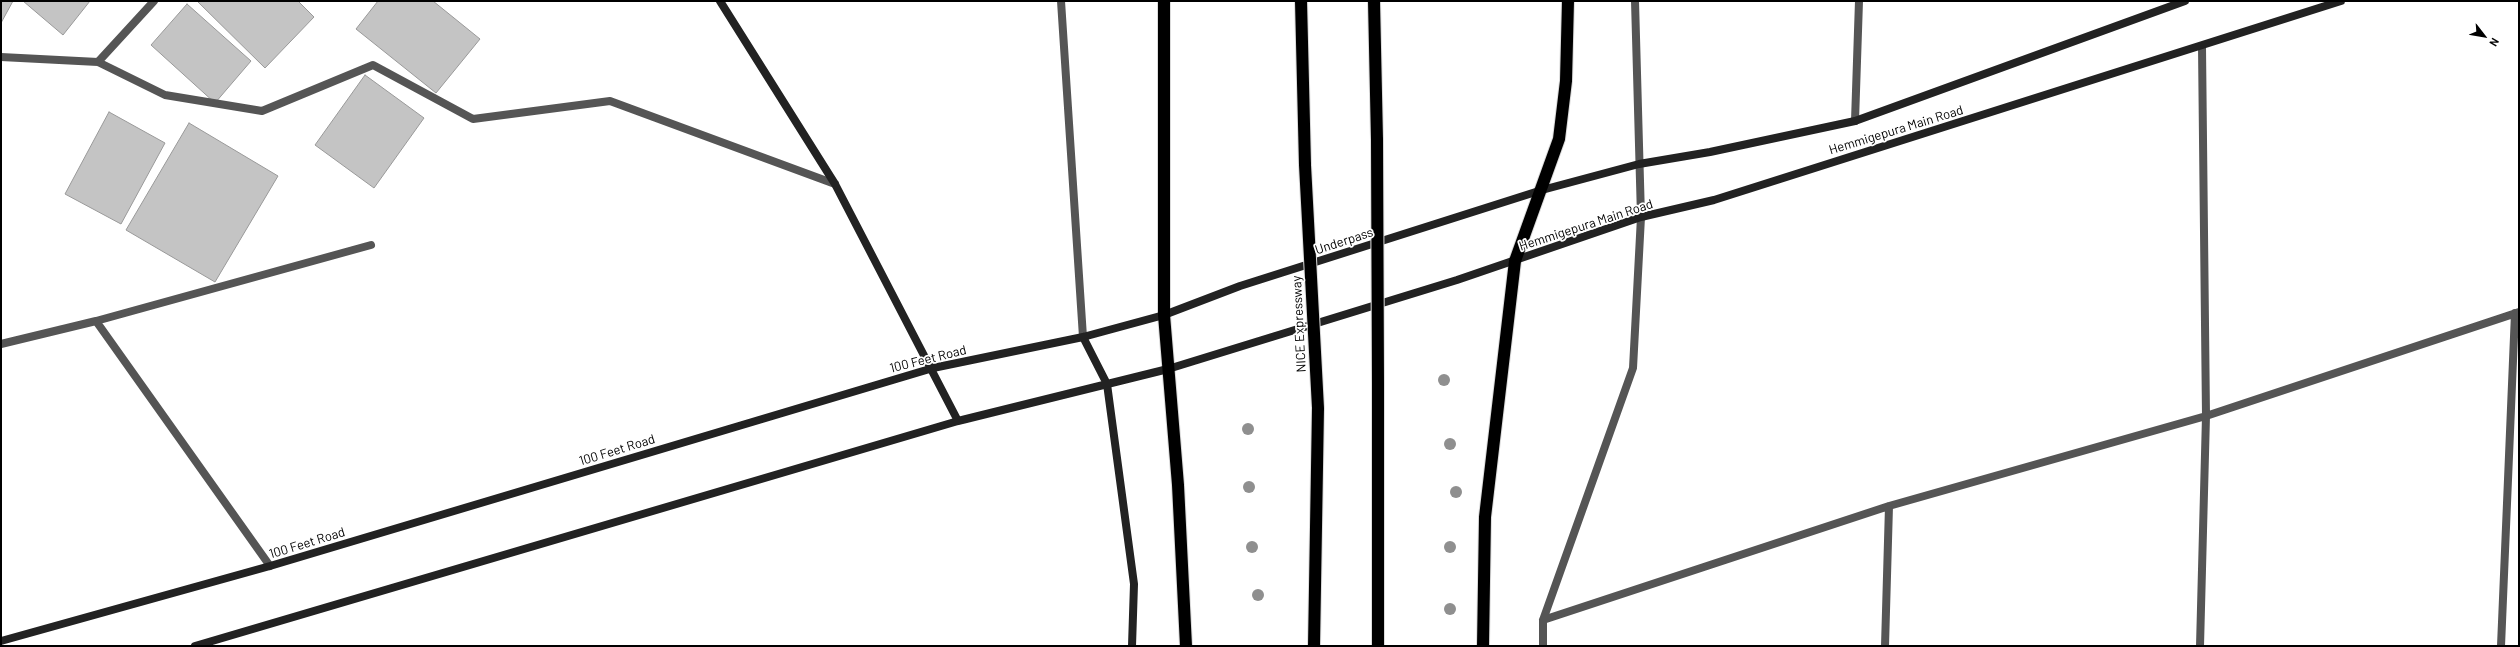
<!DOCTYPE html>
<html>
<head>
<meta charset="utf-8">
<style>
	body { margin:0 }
	#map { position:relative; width:2520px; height:647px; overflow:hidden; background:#fff; font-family:Barlow,sans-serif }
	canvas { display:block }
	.frame { position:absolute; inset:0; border:2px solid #000; pointer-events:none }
	.north { position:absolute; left:2464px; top:16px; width:40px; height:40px; -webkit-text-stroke:3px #fff; paint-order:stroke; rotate:121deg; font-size:11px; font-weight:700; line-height:16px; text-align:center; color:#000 }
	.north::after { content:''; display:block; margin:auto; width:14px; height:18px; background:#000; clip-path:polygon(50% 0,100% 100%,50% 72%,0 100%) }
</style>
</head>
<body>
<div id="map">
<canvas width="2520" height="647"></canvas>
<div class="frame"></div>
<div class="north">N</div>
</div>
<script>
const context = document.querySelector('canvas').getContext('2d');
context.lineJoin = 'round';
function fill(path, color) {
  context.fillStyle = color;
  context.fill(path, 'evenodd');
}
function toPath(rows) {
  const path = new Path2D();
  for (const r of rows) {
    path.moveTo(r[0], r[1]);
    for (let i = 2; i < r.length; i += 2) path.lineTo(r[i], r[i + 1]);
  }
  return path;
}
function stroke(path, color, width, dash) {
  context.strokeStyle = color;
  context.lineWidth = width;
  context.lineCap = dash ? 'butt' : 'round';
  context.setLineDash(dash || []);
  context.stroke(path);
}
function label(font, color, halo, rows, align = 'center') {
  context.font = font + ' Barlow,sans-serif';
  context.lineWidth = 3.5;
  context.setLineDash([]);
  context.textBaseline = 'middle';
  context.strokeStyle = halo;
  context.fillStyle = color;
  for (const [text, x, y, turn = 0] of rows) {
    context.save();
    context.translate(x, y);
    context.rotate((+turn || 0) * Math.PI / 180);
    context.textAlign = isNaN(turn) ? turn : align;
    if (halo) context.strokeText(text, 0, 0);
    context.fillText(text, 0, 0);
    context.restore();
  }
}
const building = toPath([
	[1,1,13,1,1,23,1,1],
	[23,1,90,1,63,35,23,1],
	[197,1,298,1,314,17,265,68,197,1],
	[378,1,433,1,480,39,436,93,356,29,378,1],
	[187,4,251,61,215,103,151,45,187,4],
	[365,75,424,118,374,188,315,145,365,75],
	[109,112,165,143,121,224,65,194,109,112],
	[189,123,278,176,215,282,126,230,189,123]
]);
const street = toPath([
	[1061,1,1083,337],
	[1,57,98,62,165,95,262,111,373,65,473,119,610,101,835,184],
	[98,62,154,1],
	[1855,121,1859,1],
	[96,321,371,245],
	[1,344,96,321,270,566],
	[1543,620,1889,506,2206,416,2519,312],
	[1543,646,1543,620,1633,368,1641,217,1635,1],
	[1885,646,1889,506],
	[2200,646,2206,416,2202,47],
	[2501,646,2515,313]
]);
const secondary = toPath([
	[720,1,835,184,958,421],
	[1083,337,1107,384,1134,584,1132,646],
	[1,641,270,566,933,368,1083,337,1164,315,1240,286,1542,190,1639,164,1710,152,1855,121,2185,1],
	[195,646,958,421,1168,369,1457,280,1641,217,1714,200,2341,1]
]);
const highway = toPath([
	[1164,1,1164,315,1178,485,1186,646],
	[1301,1,1305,165],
	[1374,1,1377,140],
	[1378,383,1378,646],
	[1314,646,1318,408],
	[1483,646,1485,517,1515,261,1559,139,1566,81,1568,1]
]);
const highwayBridge = toPath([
	[1377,140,1378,383],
	[1305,165,1318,408]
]);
const trees = [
	[1444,380],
	[1248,429],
	[1450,444],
	[1249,487],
	[1456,492],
	[1252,547],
	[1450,547],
	[1258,595],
	[1450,609]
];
const streetNames = [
	["Hemmigepura Main Road",1896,130,-17],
	["Hemmigepura Main Road",1586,225,-18],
	["Underpass",1344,241,-18],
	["NICE Expressway",1299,324,-93],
	["100 Feet Road",928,359,-14],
	["100 Feet Road",617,450,-17],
	["100 Feet Road",307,543,-17]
];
fill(building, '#c4c4c4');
stroke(building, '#999', 1);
stroke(highway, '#dbdbdb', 14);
stroke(street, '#555', 8);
stroke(secondary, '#222', 8);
stroke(highway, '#000', 12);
stroke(highwayBridge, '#dbdbdb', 14, []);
stroke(highwayBridge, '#000', 12);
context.fillStyle = '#8f8f8f';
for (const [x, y] of trees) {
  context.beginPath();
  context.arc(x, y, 6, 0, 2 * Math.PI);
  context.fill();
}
label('13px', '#000', '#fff', streetNames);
</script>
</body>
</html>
